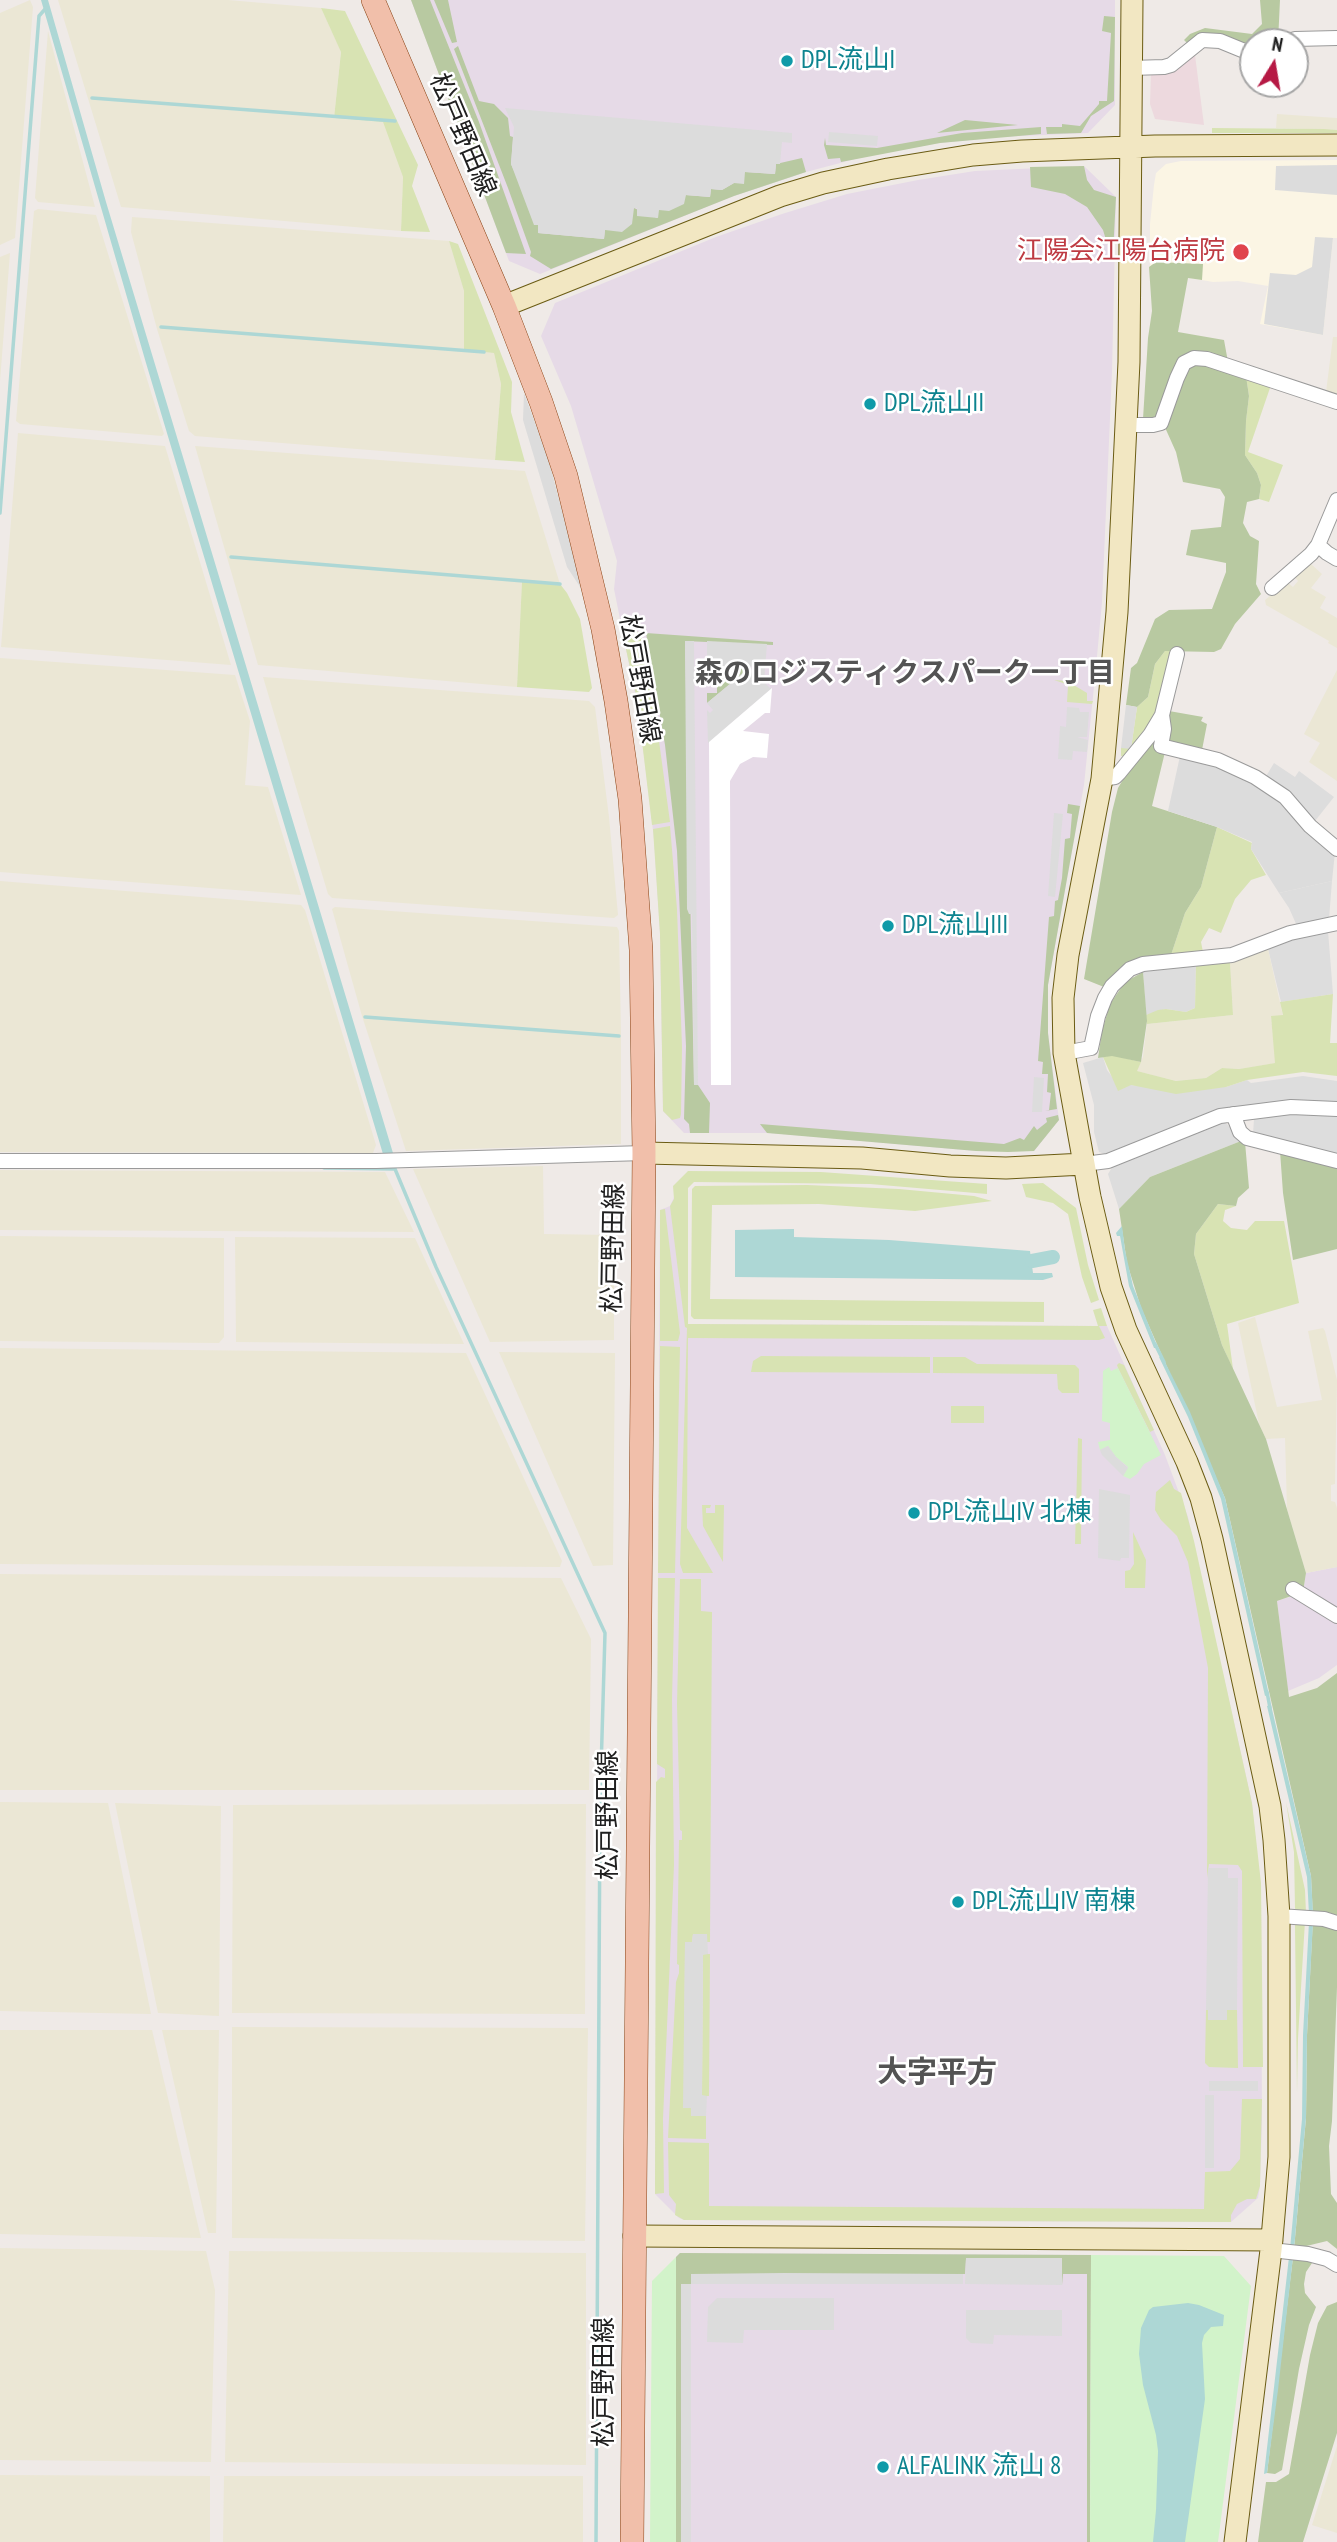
<!DOCTYPE html>
<html>
<head>
<meta charset="utf-8">
<style>
	body { margin:0 }
	#map { position:relative; width:1337px; height:2542px; overflow:hidden; background:#efeae7; font-family:"PT Sans Narrow",sans-serif }
	canvas { display:block }
	.north { position:absolute; left:1239px; top:28px; width:70px; height:70px; box-sizing:border-box; background:#fff; border:2px solid #a6a6a6; border-radius:50%; rotate:11deg; font-size:19px; font-weight:700; line-height:28px; text-align:center; color:#202020 }
	.north::after { content:''; display:block; margin:auto; width:24px; height:32px; background:#b61944; clip-path:polygon(50% 0,100% 100%,50% 72%,0 100%) }
</style>
</head>
<body>
<div id="map">
<canvas width="1337" height="2542"></canvas>
<div class="north">N</div>
</div>
<script>
const context = document.querySelector('canvas').getContext('2d');
context.lineJoin = 'round';
function fill(path, color) {
  context.fillStyle = color;
  context.fill(path, 'evenodd');
}
function toPath(rows) {
  const path = new Path2D();
  for (const r of rows) {
    path.moveTo(r[0], r[1]);
    for (let i = 2; i < r.length; i += 2) path.lineTo(r[i], r[i + 1]);
  }
  return path;
}
function stroke(path, color, width, dash) {
  context.strokeStyle = color;
  context.lineWidth = width;
  context.lineCap = dash ? 'butt' : 'round';
  context.setLineDash(dash || []);
  context.stroke(path);
}
function label(font, color, halo, rows, align = 'center') {
  context.font = font + ' "PT Sans Narrow","Noto Sans JP",sans-serif';
  context.lineWidth = 5;
  context.setLineDash([]);
  context.textBaseline = 'middle';
  context.strokeStyle = halo;
  context.fillStyle = color;
  for (const [text, x, y, turn = 0] of rows) {
    context.save();
    context.translate(x, y);
    context.rotate((+turn || 0) * Math.PI / 180);
    context.textAlign = isNaN(turn) ? turn : align;
    if (halo) context.strokeText(text, 0, 0);
    context.fillText(text, 0, 0);
    context.restore();
  }
}
const residential = toPath([
	[1274,763,1295,777,1299,771,1334,797,1315,821,1265,778],
	[1332,881,1329,919,1297,926,1289,908,1279,893],
	[1328,931,1333,994,1281,1002,1268,949,1287,940],
	[1196,965,1195,1008,1186,1012,1166,1009,1146,1015,1143,972],
	[1103,1057,1107,1070,1113,1078,1131,1085,1153,1088,1226,1087,1247,1080,1251,1083,1303,1076,1337,1081,1337,1104,1291,1102,1108,1155,1099,1152,1094,1132,1094,1105,1083,1063],
	[1291,1113,1337,1115,1337,1157,1253,1134,1254,1119],
	[1222,1122,1227,1124,1241,1141,1150,1177,1119,1209,1108,1174,1113,1166]
]);
const commercial = toPath([
	[1195,55,1204,125,1155,119,1150,104,1151,73]
]);
const industrial = toPath([
	[411,0,1115,0,1115,105,1088,133,999,137,940,143,863,157,806,172,734,196,540,274,509,261],
	[1084,166,1116,197,1112,372,1102,602,1096,667,1084,785,1048,985,1048,1033,1059,1120,1034,1151,976,1151,770,1133,684,1133,663,1111,660,934,654,839,639,714,614,589,617,561,571,406,541,336,555,303,716,237,782,214,847,194,918,180,975,171],
	[688,1187,688,1324,1107,1326,1165,1455,1188,1517,1252,1803,1261,1896,1262,2120,1260,2186,1258,2198,1231,2222,684,2220,679,2218,655,2194,660,1210,670,1206,675,1195],
	[1337,1567,1337,1613,1303,1592,1306,1573],
	[1296,1595,1337,1621,1337,1665,1319,1678,1288,1691,1277,1601],
	[680,2253,1091,2255,1090,2542,676,2542,676,2257]
]);
const education = toPath([
	[1337,160,1337,238,1333,238,1323,335,1260,324,1268,286,1238,281,1213,282,1150,271,1150,224,1154,185,1156,173,1166,164,1181,161]
]);
const farmland = toPath([
	[30,0,33,7,15,238,0,245,0,13],
	[58,0,228,0,321,8,341,51,334,118,383,122,403,177,401,231,121,207],
	[48,31,95,207,38,202,35,198],
	[1277,114,1337,118,1337,130,1276,128],
	[38,209,96,215,164,434,162,436,20,424,16,421,34,211],
	[132,217,449,241,464,291,464,350,494,353,501,384,495,460,195,436,189,431,157,329,131,232],
	[10,253,0,381,0,257],
	[1333,337,1337,337,1337,397,1326,392],
	[18,433,165,446,231,665,1,647],
	[195,446,525,471,560,584,522,581,517,687,258,665],
	[1311,564,1322,574,1311,588,1326,597,1320,608,1337,618,1337,648,1328,643,1329,641,1266,605,1265,600,1287,582,1293,587,1298,581,1293,575,1305,565],
	[0,658,235,675,250,721,245,785,268,787,301,895,0,872],
	[1337,670,1337,781,1309,762,1320,743,1304,734],
	[263,677,589,701,595,707,609,817,618,915,614,918,332,898,328,894],
	[0,881,301,905,305,910,376,1145,373,1153,0,1152],
	[335,907,617,927,619,931,621,1032,621,1144,406,1151,362,1016,332,909],
	[1268,949,1283,1016,1271,1017,1276,1063,1239,1069,1222,1068,1206,1078,1176,1081,1136,1071,1143,1057,1147,1024,1233,1015,1230,962],
	[543,1166,544,1234,614,1235,614,1340,490,1342,413,1169],
	[0,1170,385,1172,414,1232,0,1230],
	[0,1236,224,1238,224,1337,219,1343,0,1341],
	[235,1237,415,1238,464,1344,236,1342],
	[1255,1317,1277,1407,1322,1400,1308,1331,1323,1328,1325,1331,1337,1380,1335,1484,1331,1485,1331,1501,1335,1502,1337,1508,1337,1567,1306,1573,1287,1509,1285,1438,1266,1439,1259,1424,1238,1323],
	[0,1348,466,1353,562,1561,560,1567,0,1564],
	[499,1352,615,1353,613,1565,593,1566],
	[0,1574,561,1578,591,1639,589,1790,0,1790],
	[0,1802,108,1803,151,2014,0,2011],
	[115,1803,221,1806,219,2016,158,2013],
	[586,1804,585,2014,232,2013,233,1805],
	[232,2027,588,2028,585,2241,232,2238],
	[0,2030,152,2030,201,2238,0,2234],
	[162,2030,219,2030,216,2233,208,2233],
	[0,2248,206,2251,215,2290,211,2462,0,2460],
	[229,2251,586,2253,586,2465,225,2462],
	[1337,2446,1337,2533,1312,2525],
	[0,2475,210,2476,210,2542,0,2542],
	[224,2476,583,2476,583,2542,223,2542]
]);
const grass = toPath([
	[321,8,345,11,418,165,412,186,430,232,401,231,403,177,383,122,334,118,341,52],
	[1212,128,1324,129,1337,130,1337,133,1212,133],
	[449,241,458,244,512,382,511,412,525,462,495,460,501,384,494,353,464,350,464,291],
	[1246,376,1271,385,1248,452,1283,465,1269,502,1259,499,1261,485,1257,473,1245,455,1246,421,1249,396],
	[522,581,560,584,567,593,580,619,592,688,589,692,517,687],
	[622,631,641,632,654,704,670,822,652,825,638,708,638,697,636,695],
	[1165,651,1173,651,1157,713,1127,757,1121,756,1121,748,1131,748,1137,707,1148,697,1155,664],
	[1054,680,1067,681,1087,693,1087,701,1093,701,1092,704,1067,702,1068,686,1066,684],
	[670,826,677,909,682,1047,681,1114,680,1118,672,1120,663,1111,660,934,653,829],
	[1217,827,1252,843,1251,849,1266,875,1251,880,1235,899,1221,933,1209,928,1201,942,1203,952,1171,955,1185,913,1201,887],
	[1230,962,1233,1015,1147,1024,1146,1015,1158,1010,1166,1009,1186,1012,1195,1008,1196,965],
	[1333,994,1330,1043,1337,1043,1337,1076,1303,1072,1247,1080,1226,1087,1176,1094,1131,1085,1118,1091,1103,1057,1112,1055,1141,1062,1137,1071,1176,1081,1206,1078,1222,1068,1239,1069,1275,1063,1271,1016,1283,1015,1280,1002],
	[688,1171,821,1172,987,1184,987,1194,870,1184,694,1182,688,1188,688,1324,1098,1326,1093,1310,1101,1308,1107,1326,1099,1326,1105,1338,1099,1340,688,1338,687,1528,713,1573,683,1573,680,1564,687,1328,685,1327,670,1206,674,1199,673,1186],
	[1043,1183,1076,1208,1088,1265,1099,1300,1091,1303,1082,1277,1068,1214,1053,1203,1026,1197,1022,1184],
	[807,1185,899,1189,974,1196,992,1201,915,1211,819,1204,712,1205,710,1299,1044,1302,1044,1322,694,1319,691,1316,692,1189,695,1186],
	[1218,1204,1236,1206,1225,1210,1223,1221,1231,1228,1247,1230,1255,1221,1284,1221,1299,1303,1227,1324,1233,1369,1222,1345,1194,1254,1196,1234],
	[665,1209,680,1333,678,1341,660,1341,660,1210],
	[660,1346,680,1347,675,1573,658,1573],
	[761,1356,930,1357,930,1373,751,1372,753,1361],
	[933,1357,965,1357,977,1364,1075,1365,1079,1369,1079,1393,1062,1393,1058,1389,1057,1374,933,1373],
	[1119,1363,1124,1365,1154,1430,1150,1432,1118,1368,1117,1365],
	[951,1406,984,1406,984,1423,951,1423],
	[1078,1438,1082,1439,1081,1544,1075,1544],
	[1170,1480,1174,1489,1181,1493,1194,1541,1252,1803,1261,1883,1263,2067,1243,2067,1242,1871,1238,1865,1209,1864,1207,1878,1208,1668,1188,1562,1177,1536,1161,1520,1155,1510,1156,1492],
	[702,1505,711,1505,710,1508,706,1508,706,1513,715,1513,715,1505,724,1505,723,1562,703,1526],
	[1133,1532,1146,1560,1145,1588,1125,1588,1125,1571,1130,1570,1134,1564],
	[658,1578,675,1578,672,1699,674,1865,663,2119,664,2193,655,2194,656,1782,661,1777,665,1778,665,1769,657,1764],
	[680,1579,701,1579,701,1611,712,1612,710,1942,707,1942,707,1934,693,1934,692,1942,685,1942,684,2108,691,2108,691,2116,706,2116,706,2139,668,2138,676,1982,679,1973,679,1965,677,1964,679,1840,682,1840,682,1831,680,1830,677,1704],
	[1286,1802,1305,1890,1306,1913,1296,1912,1295,1908,1294,1852],
	[1305,1921,1298,2038,1297,2093,1295,1927,1295,1924],
	[703,1954,710,1954,709,2096,702,2096],
	[1206,2010,1208,2010,1208,2020,1227,2020,1227,2010,1237,2010,1238,2068,1209,2067,1205,2063],
	[1242,2099,1262,2099,1260,2186,1256,2199,1247,2199,1237,2204,1231,2215,1231,2222,684,2220,675,2215,676,2204,669,2195,668,2142,709,2143,709,2206,1204,2209,1205,2172,1230,2171,1240,2159]
]);
const forest = toPath([
	[411,0,430,0,479,122,526,254,506,253],
	[434,0,448,0,457,42,452,43],
	[1260,0,1280,0,1278,42,1253,42,1253,47,1188,44,1184,40,1190,34,1205,28,1252,34,1262,24],
	[1104,16,1115,17,1114,101,1091,116,1081,133,1047,134,1046,127,1062,127,1062,124,1080,126,1099,104,1099,101,1107,101,1111,33,1102,31],
	[458,46,479,101,494,104,508,118,510,136,513,137,511,164,539,225,538,233,604,239,605,230,634,208,657,218,658,210,685,195,710,197,711,189,722,190,734,183,745,172,775,174,776,164,802,158,806,172,734,196,551,269,530,256,531,252,508,188,454,49],
	[965,120,1018,125,937,133],
	[1041,127,1041,134,940,143,841,162,840,158,828,159,824,145,825,138,826,145,877,148,962,133],
	[1084,166,1087,180,1094,190,1116,197,1113,253,1107,243,1103,230,1087,207,1065,194,1031,187,1030,167],
	[1156,262,1203,264,1202,280,1188,278,1178,332,1224,340,1228,362,1189,356,1155,420,1143,419,1148,338,1152,311,1149,267],
	[1197,362,1246,376,1249,396,1246,421,1245,455,1257,473,1261,485,1259,499,1247,502,1243,523,1250,536,1259,541,1256,584,1261,594,1235,624,1221,649,1214,652,1165,651,1155,664,1148,697,1137,707,1126,705,1131,668,1137,663,1155,619,1169,610,1212,609,1226,572,1226,563,1186,555,1191,530,1221,527,1225,497,1220,489,1183,482,1176,452,1163,423,1184,370],
	[646,633,773,642,773,645,685,641,694,1085,698,1085,710,1103,709,1133,690,1133,689,1124,684,1119,686,1046,677,851,665,745],
	[711,663,710,672,740,673,741,664,750,665,751,678,744,673,707,703,707,693,717,693,717,674,707,674,707,665],
	[1169,711,1203,717,1201,721,1207,724,1202,750,1164,741],
	[1161,730,1165,752,1152,806,1217,827,1201,887,1185,913,1171,955,1130,962,1120,968,1104,987,1084,979,1112,812,1118,788,1130,768],
	[1068,804,1080,806,1048,985,1048,1033,1057,1109,1045,1111,1049,1110,1051,1093,1047,1092,1048,1074,1042,1074,1043,1062,1038,1061,1049,917,1054,916,1055,901,1058,900,1062,878,1065,839,1070,838,1072,814,1067,813],
	[1143,972,1147,1021,1141,1062,1112,1056,1098,1058,1102,1031,1110,1004,1125,982],
	[1058,1115,1059,1120,1034,1151,1008,1152,976,1151,767,1133,760,1124,1004,1144,1020,1138,1024,1140,1034,1126,1037,1130,1047,1122,1046,1118],
	[1241,1141,1245,1142,1249,1188,1238,1198,1236,1206,1218,1204,1196,1234,1194,1254,1222,1345,1266,1439,1306,1573,1303,1592,1277,1601,1289,1697,1317,1688,1337,1673,1337,1987,1332,2121,1329,2146,1331,2194,1337,2203,1337,2249,1327,2241,1294,2249,1306,2118,1307,2035,1313,1918,1311,1876,1225,1498,1141,1308,1127,1263,1119,1209,1150,1177],
	[1280,1151,1337,1166,1337,1249,1293,1260,1283,1193],
	[680,2253,1091,2255,1090,2542,1087,2542,1087,2274,1063,2274,1062,2285,1061,2258,966,2259,965,2274,692,2274,691,2284,681,2284,681,2542,676,2542,676,2257],
	[1293,2257,1314,2260,1306,2272,1304,2284,1305,2293,1316,2307,1309,2325,1299,2369,1282,2470,1275,2474,1267,2473],
	[1337,2302,1337,2433,1303,2542,1258,2542,1266,2482,1276,2482,1289,2474,1310,2355,1318,2323,1327,2306]
]);
const park = toPath([
	[1109,1367,1111,1371,1118,1368,1161,1455,1144,1464,1137,1474,1130,1479,1123,1476,1128,1467,1116,1457,1108,1446,1100,1450,1098,1442,1110,1440,1110,1423,1102,1421,1103,1371],
	[1091,2255,1224,2256,1251,2286,1218,2542,1090,2542],
	[676,2257,676,2542,650,2542,652,2281]
]);
const parking = toPath([
	[505,108,792,133,792,143,782,142,780,164,776,164,775,174,745,172,744,184,734,183,722,190,711,189,710,197,686,195,684,204,669,211,659,210,658,218,637,216,637,208,634,208,632,224,622,232,605,230,604,239,538,233,538,225,534,225,511,164,514,127],
	[829,132,878,136,877,146,828,142],
	[1337,165,1337,195,1275,190,1276,166],
	[1315,237,1333,238,1323,335,1264,324,1270,273,1296,275,1312,267],
	[524,393,548,458,584,593,567,567,523,420],
	[685,641,694,641,698,1085,694,1085,692,914,689,914,687,909],
	[707,641,767,644,764,682,771,689,708,743,707,710,710,713,713,710,707,703,744,672,750,678,752,667,741,664,740,674,710,672,710,663,707,665],
	[1126,705,1137,707,1131,749,1121,748],
	[1067,707,1079,708,1080,712,1089,712,1087,737,1077,737,1088,740,1087,752,1073,751,1072,760,1058,759,1060,726,1066,727],
	[1180,756,1200,760,1249,779,1282,801,1335,852,1332,881,1279,893,1251,849,1252,842,1217,827,1168,811],
	[1054,813,1063,814,1055,897,1048,896],
	[1034,1077,1044,1078,1042,1112,1032,1112],
	[1108,1446,1116,1457,1128,1468,1123,1476,1102,1455,1100,1450],
	[1099,1489,1130,1495,1129,1558,1121,1558,1120,1561,1098,1558],
	[1208,1868,1228,1868,1228,1878,1238,1878,1237,2010,1227,2010,1227,2020,1208,2020,1208,2010,1206,2010],
	[693,1934,707,1934,708,1954,703,1955,702,2095,707,2096,706,2116,691,2116,691,2108,683,2108,685,1942,692,1942],
	[1209,2081,1258,2081,1258,2091,1209,2091],
	[1205,2095,1214,2095,1214,2168,1205,2168],
	[966,2258,1062,2258,1062,2285,965,2284],
	[784,2273,963,2274,963,2284,691,2284,691,2542,681,2542,681,2284,691,2284,691,2274],
	[717,2298,834,2298,834,2330,744,2330,743,2343,707,2342,708,2307],
	[966,2310,1062,2310,1062,2336,994,2335,993,2344,971,2343,966,2338]
]);
const water = toPath([
	[41,0,48,0,106,202,393,1153,383,1154,146,363],
	[1122,1226,1125,1250,1133,1286,1158,1348,1154,1348,1129,1286,1120,1236,1117,1236,1116,1233],
	[794,1229,794,1237,889,1240,1030,1251,1033,1273,1052,1273,1053,1277,1043,1280,735,1277,735,1230],
	[1159,1357,1163,1358,1190,1412,1225,1498,1269,1695,1265,1696,1221,1499,1188,1417],
	[1271,1705,1311,1876,1313,1914,1309,1914,1307,1877,1267,1706],
	[1309,1922,1313,1922,1307,2035,1306,2118,1294,2249,1290,2249,1302,2119,1303,2035],
	[1289,2257,1293,2257,1278,2390,1267,2473,1264,2474],
	[1188,2303,1199,2305,1224,2315,1223,2326,1211,2327,1204,2335,1202,2343,1205,2399,1185,2542,1153,2542,1156,2510,1158,2451,1156,2435,1143,2385,1139,2354,1141,2328,1149,2310,1153,2307]
]);
const pier = toPath([
	[772,688,770,713,765,713,743,731,769,734,767,758,753,757,740,764,730,781,731,1085,711,1085,709,742]
]);
const stream = toPath([
	[92,98,395,121],
	[161,327,484,352],
	[0,513,39,16,46,8],
	[231,557,560,584],
	[365,1017,619,1036],
	[324,1168,395,1169,436,1267,605,1633,600,1805,596,2542],
	[1155,1344,1164,1362],
	[1267,1692,1270,1708]
]);
const canal = toPath([
	[1032,1261,1053,1257]
]);
const street = toPath([
	[1287,42,1295,39,1337,38],
	[1131,68,1164,67,1171,65,1202,40,1220,41,1242,50,1253,52],
	[1126,425,1153,425,1161,423,1177,378,1184,363,1194,358,1207,359,1337,402],
	[1318,545,1327,553,1337,559],
	[1272,588,1311,554,1318,545,1337,500],
	[1162,715,1177,654],
	[1102,779,1115,777,1119,773,1150,735,1162,715,1164,729,1161,746,1218,760,1255,777,1285,797,1310,826,1337,849],
	[1064,1053,1091,1048,1098,1016,1105,998,1112,986,1130,969,1143,964,1232,955,1290,933,1337,923],
	[1233,1114,1240,1132,1247,1138,1337,1161],
	[0,1161,376,1161,644,1153],
	[1084,1164,1108,1161,1220,1116,1291,1107,1337,1109],
	[1293,1589,1337,1616],
	[1279,1916,1324,1919,1337,1923],
	[1271,2250,1308,2254,1327,2259,1337,2265]
]);
const secondary = toPath([
	[1132,0,1129,362,1117,612,1102,779,1068,955,1063,998,1064,1053,1090,1197,1111,1287,1126,1330,1187,1462,1201,1498,1212,1539,1270,1806,1274,1840,1279,1916,1279,2157,1271,2250,1235,2542],
	[504,306,780,196,823,183,888,169,973,155,1022,151,1155,146,1337,145],
	[644,1153,862,1158,950,1166,1006,1168,1084,1164],
	[634,2236,1272,2240]
]);
const primary = toPath([
	[373,0,504,306,541,402,566,476,603,629,616,701,630,799,641,950,644,1153,632,2542]
]);
const markers = [
	[787,61,7,"#0f9aa8"],
	[1241,252,9,"#e0444e"],
	[870,404,7,"#0f9aa8"],
	[888,926,7,"#0f9aa8"],
	[914,1513,7,"#0f9aa8"],
	[958,1902,7,"#0f9aa8"],
	[883,2467,7,"#0f9aa8"]
];
const cultureNames = [
	["DPL流山I",801,61],
	["DPL流山II",884,404],
	["DPL流山III",902,926],
	["DPL流山IV 北棟",928,1513],
	["DPL流山IV 南棟",972,1902],
	["ALFALINK 流山 8",897,2467]
];
const streetNames = [
	["松戸野田線",462,135,67],
	["松戸野田線",639,679,80],
	["松戸野田線",614,1248,-89],
	["松戸野田線",609,1815,-90],
	["松戸野田線",605,2382,-90]
];
const healthNames = [
	["江陽会江陽台病院",1225,252]
];
const neighbourhoodNames = [
	["森のロジスティクスパーク一丁目",905,674]
];
const quarterNames = [
	["大字平方",937,2073]
];
fill(residential, '#ddd');
fill(commercial, '#edd9de');
fill(industrial, '#e6dae7');
fill(education, '#fbf5e4');
fill(farmland, '#ebe7d5');
fill(grass, '#d8e3b3');
fill(forest, '#b8c9a1');
fill(park, '#d2f3ca');
fill(parking, '#dcdcdc');
fill(water, '#add7d5');
fill(pier, '#fff');
stroke(stream, '#add7d5', 3.5);
stroke(canal, '#add7d5', 14);
stroke(street, '#9a9a9a', 16);
stroke(secondary, '#6b5c13', 23);
stroke(primary, '#894112', 24);
stroke(street, '#fff', 14);
stroke(secondary, '#f2e7c2', 21);
stroke(primary, '#f1bfaa', 23);
for (const [x, y, r, color] of markers) {
  const dot = new Path2D();
  dot.arc(x, y, r, 0, 2 * Math.PI);
  context.fillStyle = color;
  context.fill(dot);
  stroke(dot, '#fff', 2.5);
}
label('26px', '#0d838f', '#fff', cultureNames, 'left');
label('26px', '#202020', '#fff', streetNames);
label('26px', '#be3a42', '#fff', healthNames, 'right');
label('bold 28px', '#535353', '#fff', neighbourhoodNames);
label('bold 30px', '#535353', '#fff', quarterNames);
</script>
</body>
</html>
